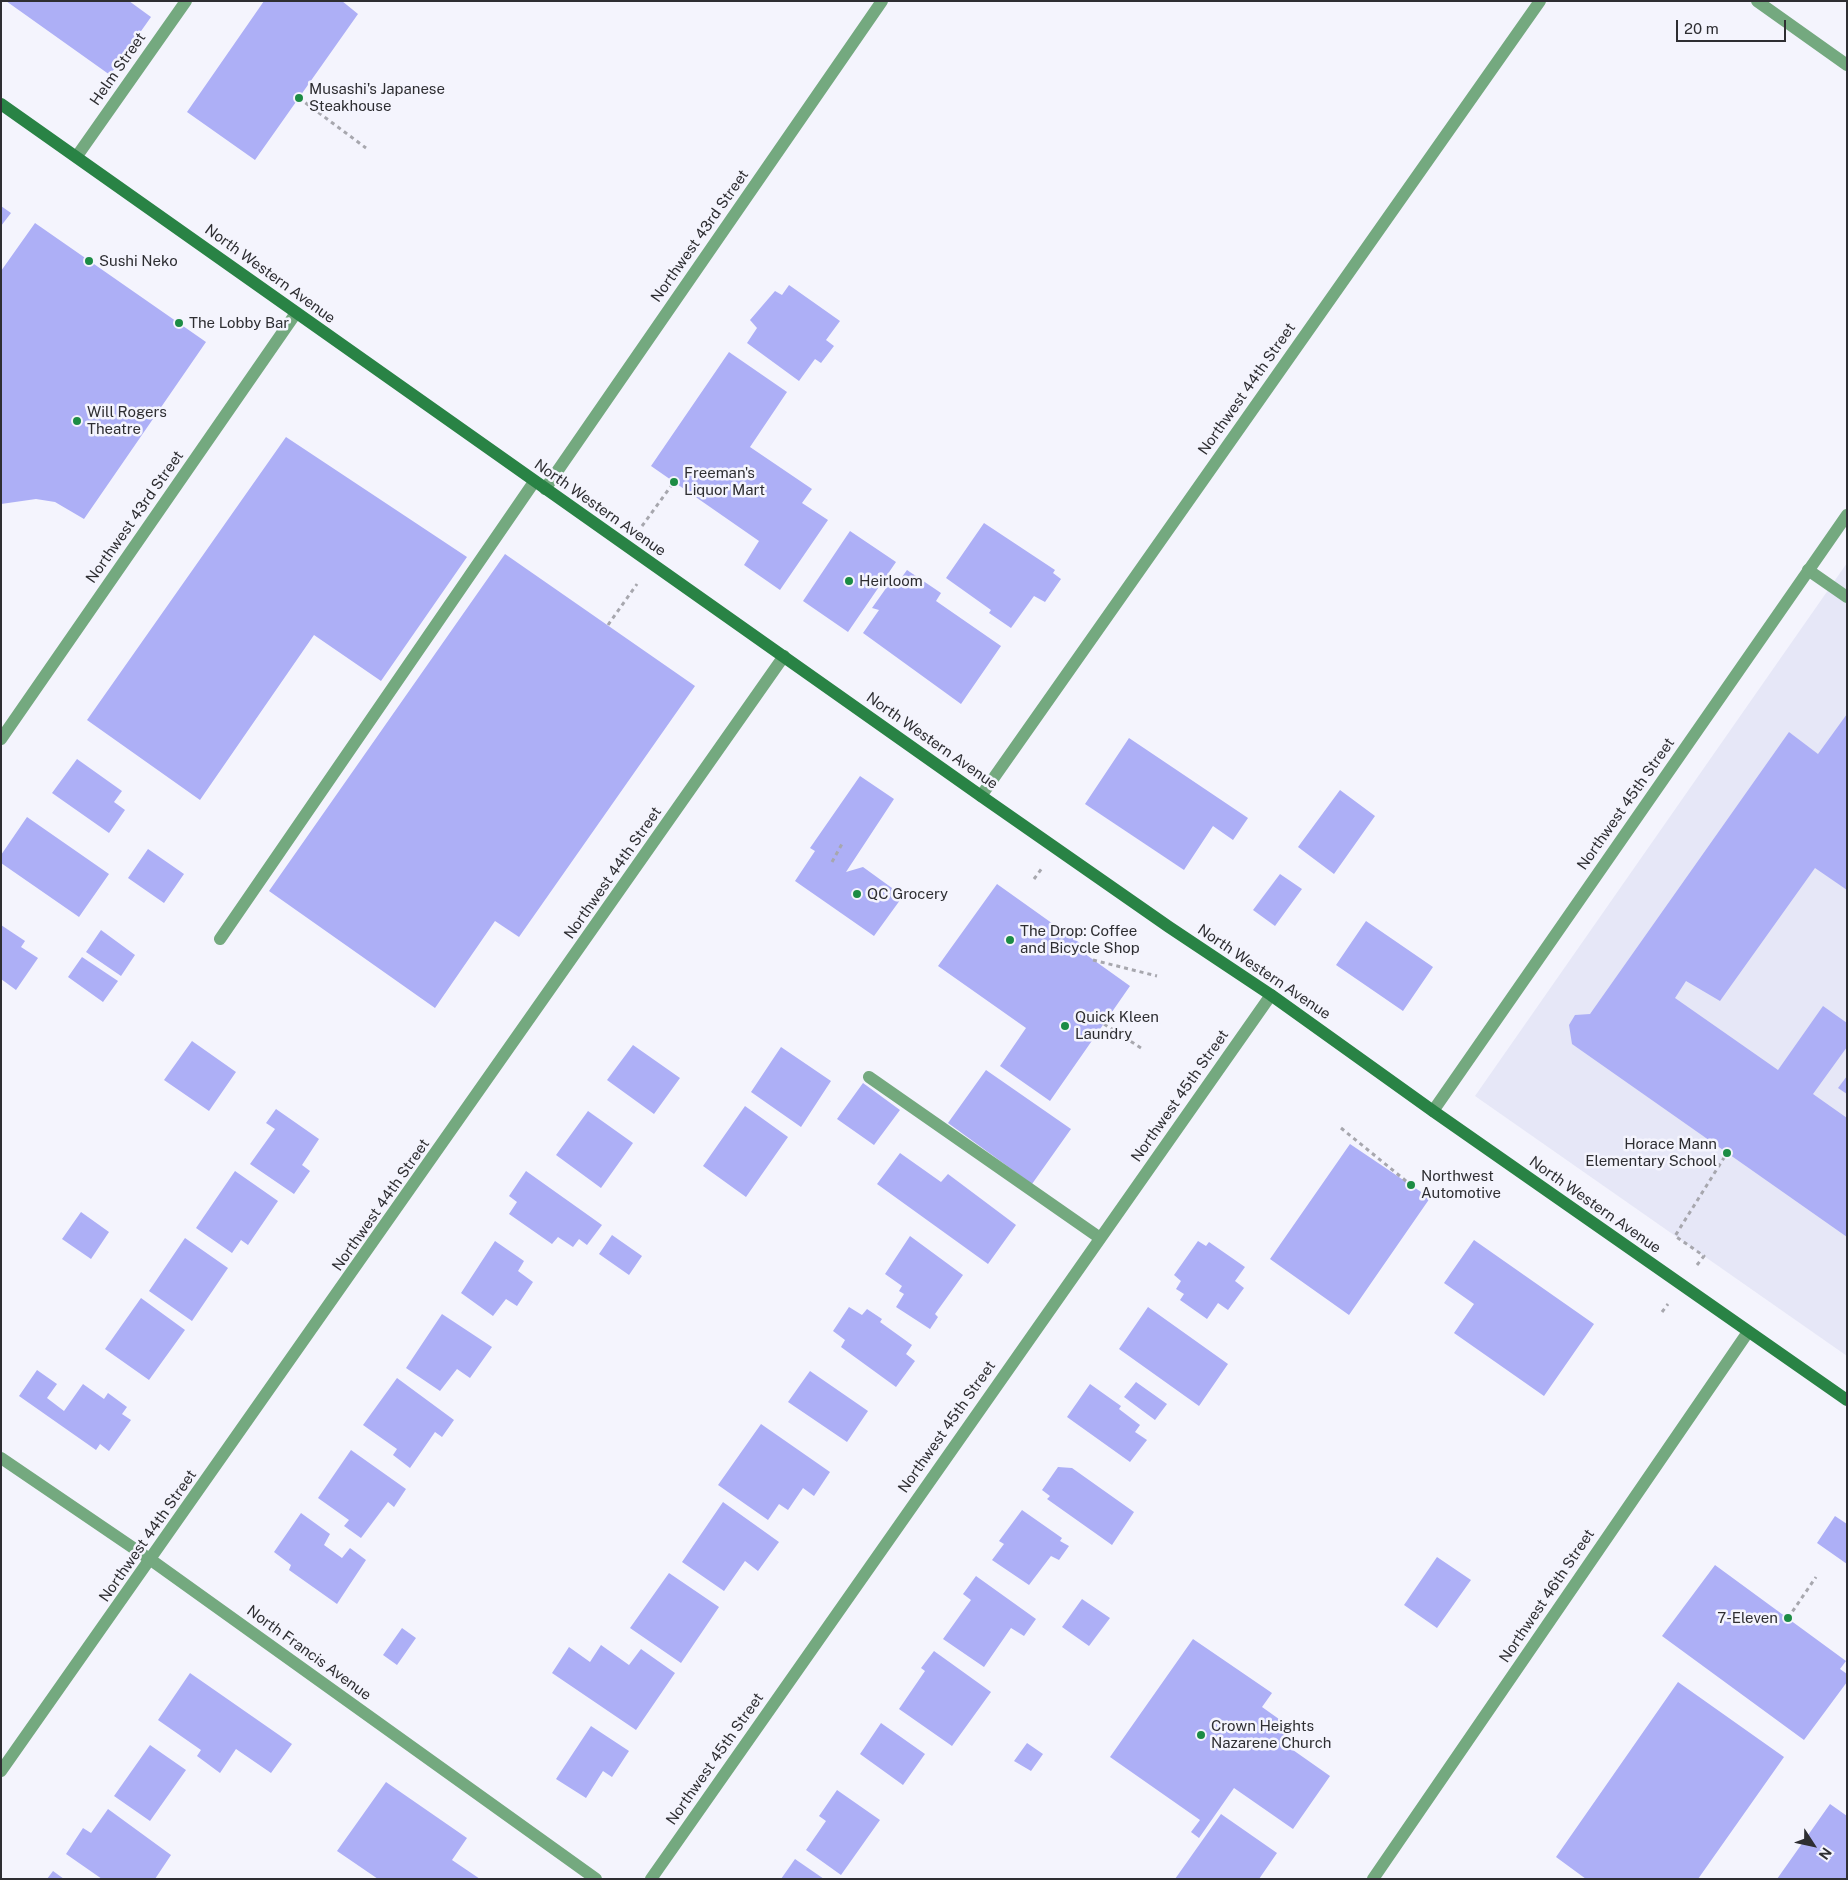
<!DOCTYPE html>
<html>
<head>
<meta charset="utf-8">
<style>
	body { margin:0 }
	#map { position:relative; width:1848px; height:1880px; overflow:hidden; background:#f4f4fd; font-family:"Public Sans",sans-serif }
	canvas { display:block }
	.frame { position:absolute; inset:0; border:2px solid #2e2e32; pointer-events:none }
	.north { position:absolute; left:1788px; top:1820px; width:50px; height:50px; -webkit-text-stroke:4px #f4f4fd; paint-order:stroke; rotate:125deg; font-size:14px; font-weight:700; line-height:20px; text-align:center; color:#2e2e32 }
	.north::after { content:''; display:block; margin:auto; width:18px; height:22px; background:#2e2e32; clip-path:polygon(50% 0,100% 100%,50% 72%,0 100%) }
	.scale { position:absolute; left:1676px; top:20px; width:110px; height:22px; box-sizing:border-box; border:2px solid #2e2e32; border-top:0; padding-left:6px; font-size:15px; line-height:18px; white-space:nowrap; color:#2e2e32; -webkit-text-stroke:4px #f4f4fd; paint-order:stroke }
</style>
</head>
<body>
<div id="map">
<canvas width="1848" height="1880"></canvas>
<div class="frame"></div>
<div class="north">N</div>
<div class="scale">20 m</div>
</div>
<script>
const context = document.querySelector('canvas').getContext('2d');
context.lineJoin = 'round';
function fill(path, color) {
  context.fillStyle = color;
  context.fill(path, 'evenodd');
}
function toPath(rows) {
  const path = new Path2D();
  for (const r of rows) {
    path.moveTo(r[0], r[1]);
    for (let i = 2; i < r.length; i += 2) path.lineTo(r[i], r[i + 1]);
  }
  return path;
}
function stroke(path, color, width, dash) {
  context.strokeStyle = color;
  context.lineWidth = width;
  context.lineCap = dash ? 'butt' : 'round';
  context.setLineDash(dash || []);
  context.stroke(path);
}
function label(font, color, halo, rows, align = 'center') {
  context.font = font + ' "Public Sans",sans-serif';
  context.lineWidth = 5;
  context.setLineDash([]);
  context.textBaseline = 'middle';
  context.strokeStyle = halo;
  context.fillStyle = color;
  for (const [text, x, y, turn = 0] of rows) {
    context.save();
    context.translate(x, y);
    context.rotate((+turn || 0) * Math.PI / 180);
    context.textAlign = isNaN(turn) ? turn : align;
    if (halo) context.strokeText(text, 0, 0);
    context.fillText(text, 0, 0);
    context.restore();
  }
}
const built = toPath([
	[1847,563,1847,1356,1475,1096]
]);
const building = toPath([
	[6,1,129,1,151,17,110,75],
	[264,1,342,1,358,14,255,160,187,112],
	[1,206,11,213,1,226],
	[35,223,206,342,84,519,55,502,36,499,1,504,1,271],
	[789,285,840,321,826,340,834,346,821,363,815,359,799,381,747,343,757,328,750,320,775,291,782,295],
	[729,352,787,392,750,447,812,489,802,503,828,520,780,590,744,565,759,541,651,466],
	[286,437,467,557,381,681,314,635,200,800,87,720],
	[984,523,1055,570,1053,573,1061,579,1045,602,1034,596,1011,628,989,613,991,610,946,578],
	[850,531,896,562,848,632,803,601],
	[505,554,695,686,519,937,495,921,435,1008,269,891],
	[907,570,941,593,936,601,1001,646,961,704,863,633,879,610,872,608,889,584,894,588],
	[1847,714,1847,890,1815,868,1720,1001,1686,981,1675,998,1778,1070,1823,1006,1847,1023,1847,1047,1813,1094,1847,1118,1847,1237,1572,1044,1569,1025,1575,1015,1590,1014,1789,732,1818,754],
	[1129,738,1248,818,1233,840,1213,826,1184,870,1085,804],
	[77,759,122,791,114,802,125,810,109,833,52,793],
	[860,776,894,799,846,872,863,867,903,896,874,936,795,881,815,851,810,848],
	[1340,790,1375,816,1334,874,1298,847],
	[27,817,109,874,79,917,1,863,1,855],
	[148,849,184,874,164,903,128,878],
	[1280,874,1302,889,1275,926,1253,910],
	[997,884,1084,946,1081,951,1130,986,1050,1101,1000,1066,1026,1028,938,966],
	[1366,921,1433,967,1403,1011,1336,965],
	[1,925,25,941,21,947,38,958,16,990,1,979],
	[101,930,135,955,121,976,86,952],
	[82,957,118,981,103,1002,68,977],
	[192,1041,236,1072,209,1111,164,1080],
	[633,1045,680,1078,654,1114,607,1080],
	[781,1047,831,1081,801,1127,751,1092],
	[986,1070,1071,1129,1032,1184,948,1123],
	[1847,1076,1847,1094,1838,1088],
	[863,1083,900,1110,874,1145,837,1119],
	[745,1106,788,1137,746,1197,703,1166],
	[276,1109,319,1139,302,1165,310,1171,294,1194,250,1164,275,1129,266,1123],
	[588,1111,633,1143,601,1188,556,1155],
	[1350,1144,1430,1198,1349,1315,1270,1259],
	[900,1153,941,1182,948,1174,1016,1225,988,1264,877,1184],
	[235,1171,278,1201,248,1245,241,1240,232,1253,196,1228],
	[526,1171,602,1225,587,1245,579,1239,573,1247,558,1237,552,1244,509,1214,517,1202,509,1196],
	[81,1212,109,1232,91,1259,62,1239],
	[612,1235,642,1256,629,1275,599,1254],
	[910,1236,963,1275,935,1314,938,1317,930,1329,896,1307,904,1294,899,1291,902,1286,885,1274],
	[185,1238,228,1268,192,1321,149,1291],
	[1474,1240,1594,1324,1544,1396,1454,1333,1474,1304,1444,1283],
	[495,1241,524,1261,518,1271,533,1282,517,1306,506,1299,493,1316,461,1293],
	[1198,1241,1206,1246,1209,1242,1245,1267,1235,1281,1244,1288,1228,1310,1218,1303,1207,1319,1180,1300,1184,1294,1176,1289,1181,1281,1174,1275],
	[141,1298,185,1330,149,1380,105,1349],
	[849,1307,862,1315,867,1309,882,1319,880,1322,912,1345,906,1354,915,1361,896,1387,841,1347,845,1340,833,1331],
	[1148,1307,1228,1364,1199,1406,1119,1349],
	[442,1314,492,1347,470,1378,457,1369,440,1391,406,1368],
	[37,1370,57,1384,47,1398,64,1411,83,1384,104,1399,108,1393,127,1407,122,1414,131,1420,109,1451,100,1444,96,1450,19,1396],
	[810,1371,868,1411,847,1442,788,1402],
	[397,1378,454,1420,442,1437,435,1432,410,1468,393,1455,397,1449,363,1425],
	[1136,1382,1167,1404,1155,1420,1124,1397],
	[1090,1384,1121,1406,1119,1409,1140,1425,1135,1432,1147,1440,1130,1462,1067,1417],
	[761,1424,830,1472,814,1496,803,1488,788,1510,779,1504,768,1520,718,1485],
	[351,1450,406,1489,394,1507,388,1502,361,1538,344,1526,349,1520,318,1498],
	[1058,1467,1072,1468,1134,1512,1112,1545,1047,1499,1050,1496,1042,1490],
	[723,1502,779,1542,758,1571,745,1561,724,1591,682,1562],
	[1022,1510,1062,1538,1060,1541,1069,1546,1059,1560,1051,1556,1029,1585,992,1560,1004,1544,999,1541],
	[301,1513,330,1534,324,1545,342,1558,350,1548,366,1560,337,1604,289,1570,291,1565,274,1552],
	[1835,1516,1847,1524,1847,1564,1817,1543],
	[1437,1557,1471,1580,1437,1628,1404,1605],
	[1715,1565,1846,1661,1840,1669,1847,1674,1847,1682,1804,1740,1662,1636],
	[669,1573,719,1607,681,1663,630,1628],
	[976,1576,1036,1619,1024,1636,1011,1628,984,1667,943,1639,971,1600,963,1594],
	[1082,1599,1110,1618,1089,1646,1062,1627],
	[402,1628,416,1638,397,1665,383,1655],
	[1193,1639,1272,1693,1262,1707,1293,1729,1283,1743,1330,1776,1293,1829,1234,1788,1199,1838,1191,1832,1200,1820,1110,1757],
	[601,1645,629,1665,641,1649,675,1673,636,1730,552,1673,569,1647,590,1662],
	[934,1651,991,1692,952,1746,899,1709,925,1671,921,1668],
	[190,1673,292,1744,271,1773,236,1749,220,1773,197,1756,201,1750,158,1720],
	[1678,1682,1784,1757,1698,1879,1586,1879,1556,1857],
	[881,1723,925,1754,903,1785,860,1754],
	[591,1726,629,1751,612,1777,603,1771,586,1798,556,1779],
	[1027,1743,1043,1754,1031,1771,1014,1761],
	[150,1745,186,1770,150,1821,114,1796],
	[386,1782,467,1838,452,1860,480,1879,378,1879,337,1851],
	[837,1790,880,1820,841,1875,806,1850,826,1821,819,1816],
	[1830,1804,1847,1816,1847,1879,1777,1879],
	[108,1809,171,1855,155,1879,102,1879,66,1854,83,1828,91,1833],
	[1221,1814,1277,1853,1259,1879,1175,1879],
	[795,1859,824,1879,781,1879],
	[53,1871,64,1879,47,1879]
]);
const path = toPath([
	[299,98,366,148],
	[642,526,674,482],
	[608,625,637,584],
	[832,862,843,842],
	[1034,879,1042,868],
	[1093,960,1157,976],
	[1104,1024,1141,1048],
	[1341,1128,1411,1185],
	[1697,1265,1704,1256,1675,1236,1727,1153],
	[1662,1312,1668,1304],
	[1788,1618,1816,1577]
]);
const lane = toPath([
	[1808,570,1847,597],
	[220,939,534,482],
	[869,1077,1100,1238]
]);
const street = toPath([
	[1757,1,1847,65],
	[77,156,186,1],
	[545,489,882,1],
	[1,739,296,313],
	[981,796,1540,1],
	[1433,1111,1847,515],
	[1,1458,151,1560,596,1879],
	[1,1771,784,656],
	[651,1879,1271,995],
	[1373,1879,1748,1332]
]);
const secondary = toPath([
	[1,104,981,796,1169,927,1271,995,1433,1111,1847,1400]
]);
const markers = [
	[299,98,5,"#1c8c44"],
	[89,261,5,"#1c8c44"],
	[179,323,5,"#1c8c44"],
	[77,421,5,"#1c8c44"],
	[674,482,5,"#1c8c44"],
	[849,581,5,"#1c8c44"],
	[857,894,5,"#1c8c44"],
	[1010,940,5,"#1c8c44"],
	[1065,1026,5,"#1c8c44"],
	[1727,1153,5,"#1c8c44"],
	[1411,1185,5,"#1c8c44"],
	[1788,1618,5,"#1c8c44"],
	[1201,1735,5,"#1c8c44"]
];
const streetNames = [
	["Helm Street",118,69,-55],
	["Northwest 43rd Street",700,236,-55],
	["North Western Avenue",270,274,36],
	["Northwest 44th Street",1247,389,-55],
	["North Western Avenue",600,508,35],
	["Northwest 43rd Street",135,517,-55],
	["North Western Avenue",932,741,35],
	["Northwest 45th Street",1626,804,-55],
	["Northwest 44th Street",613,873,-55],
	["North Western Avenue",1264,972,34],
	["Northwest 45th Street",1180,1096,-55],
	["Northwest 44th Street",381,1205,-55],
	["North Western Avenue",1595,1205,35],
	["Northwest 45th Street",947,1427,-55],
	["Northwest 44th Street",148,1536,-55],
	["Northwest 46th Street",1547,1596,-56],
	["North Francis Avenue",309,1653,36],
	["Northwest 45th Street",715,1759,-55]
];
const poiNames = [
	["Musashi's Japanese",309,89],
	["Steakhouse",309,106],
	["Sushi Neko",99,261],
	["The Lobby Bar",189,323],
	["Will Rogers",87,412],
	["Theatre",87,429],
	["Freeman's",684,473],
	["Liquor Mart",684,490],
	["Heirloom",859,581],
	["QC Grocery",867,894],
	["The Drop: Coffee",1020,931],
	["and Bicycle Shop",1020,948],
	["Quick Kleen",1075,1017],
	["Laundry",1075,1034],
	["Horace Mann",1717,1144,"right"],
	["Elementary School",1717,1161,"right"],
	["Northwest",1421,1176],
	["Automotive",1421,1193],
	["7-Eleven",1778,1618,"right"],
	["Crown Heights",1211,1726],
	["Nazarene Church",1211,1743]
];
fill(built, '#e6e7f7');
fill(building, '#adaff6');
stroke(path, '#a7a7ae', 3, [4, 4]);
stroke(lane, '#74a97f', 12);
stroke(street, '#74a97f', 12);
stroke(secondary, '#298345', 12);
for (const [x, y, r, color] of markers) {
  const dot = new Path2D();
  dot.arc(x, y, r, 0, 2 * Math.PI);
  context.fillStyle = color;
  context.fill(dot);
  stroke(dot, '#f4f4fd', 2);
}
label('15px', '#2e2e32', '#f4f4fd', streetNames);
label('15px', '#2e2e32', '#f4f4fd', poiNames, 'left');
</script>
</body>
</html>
